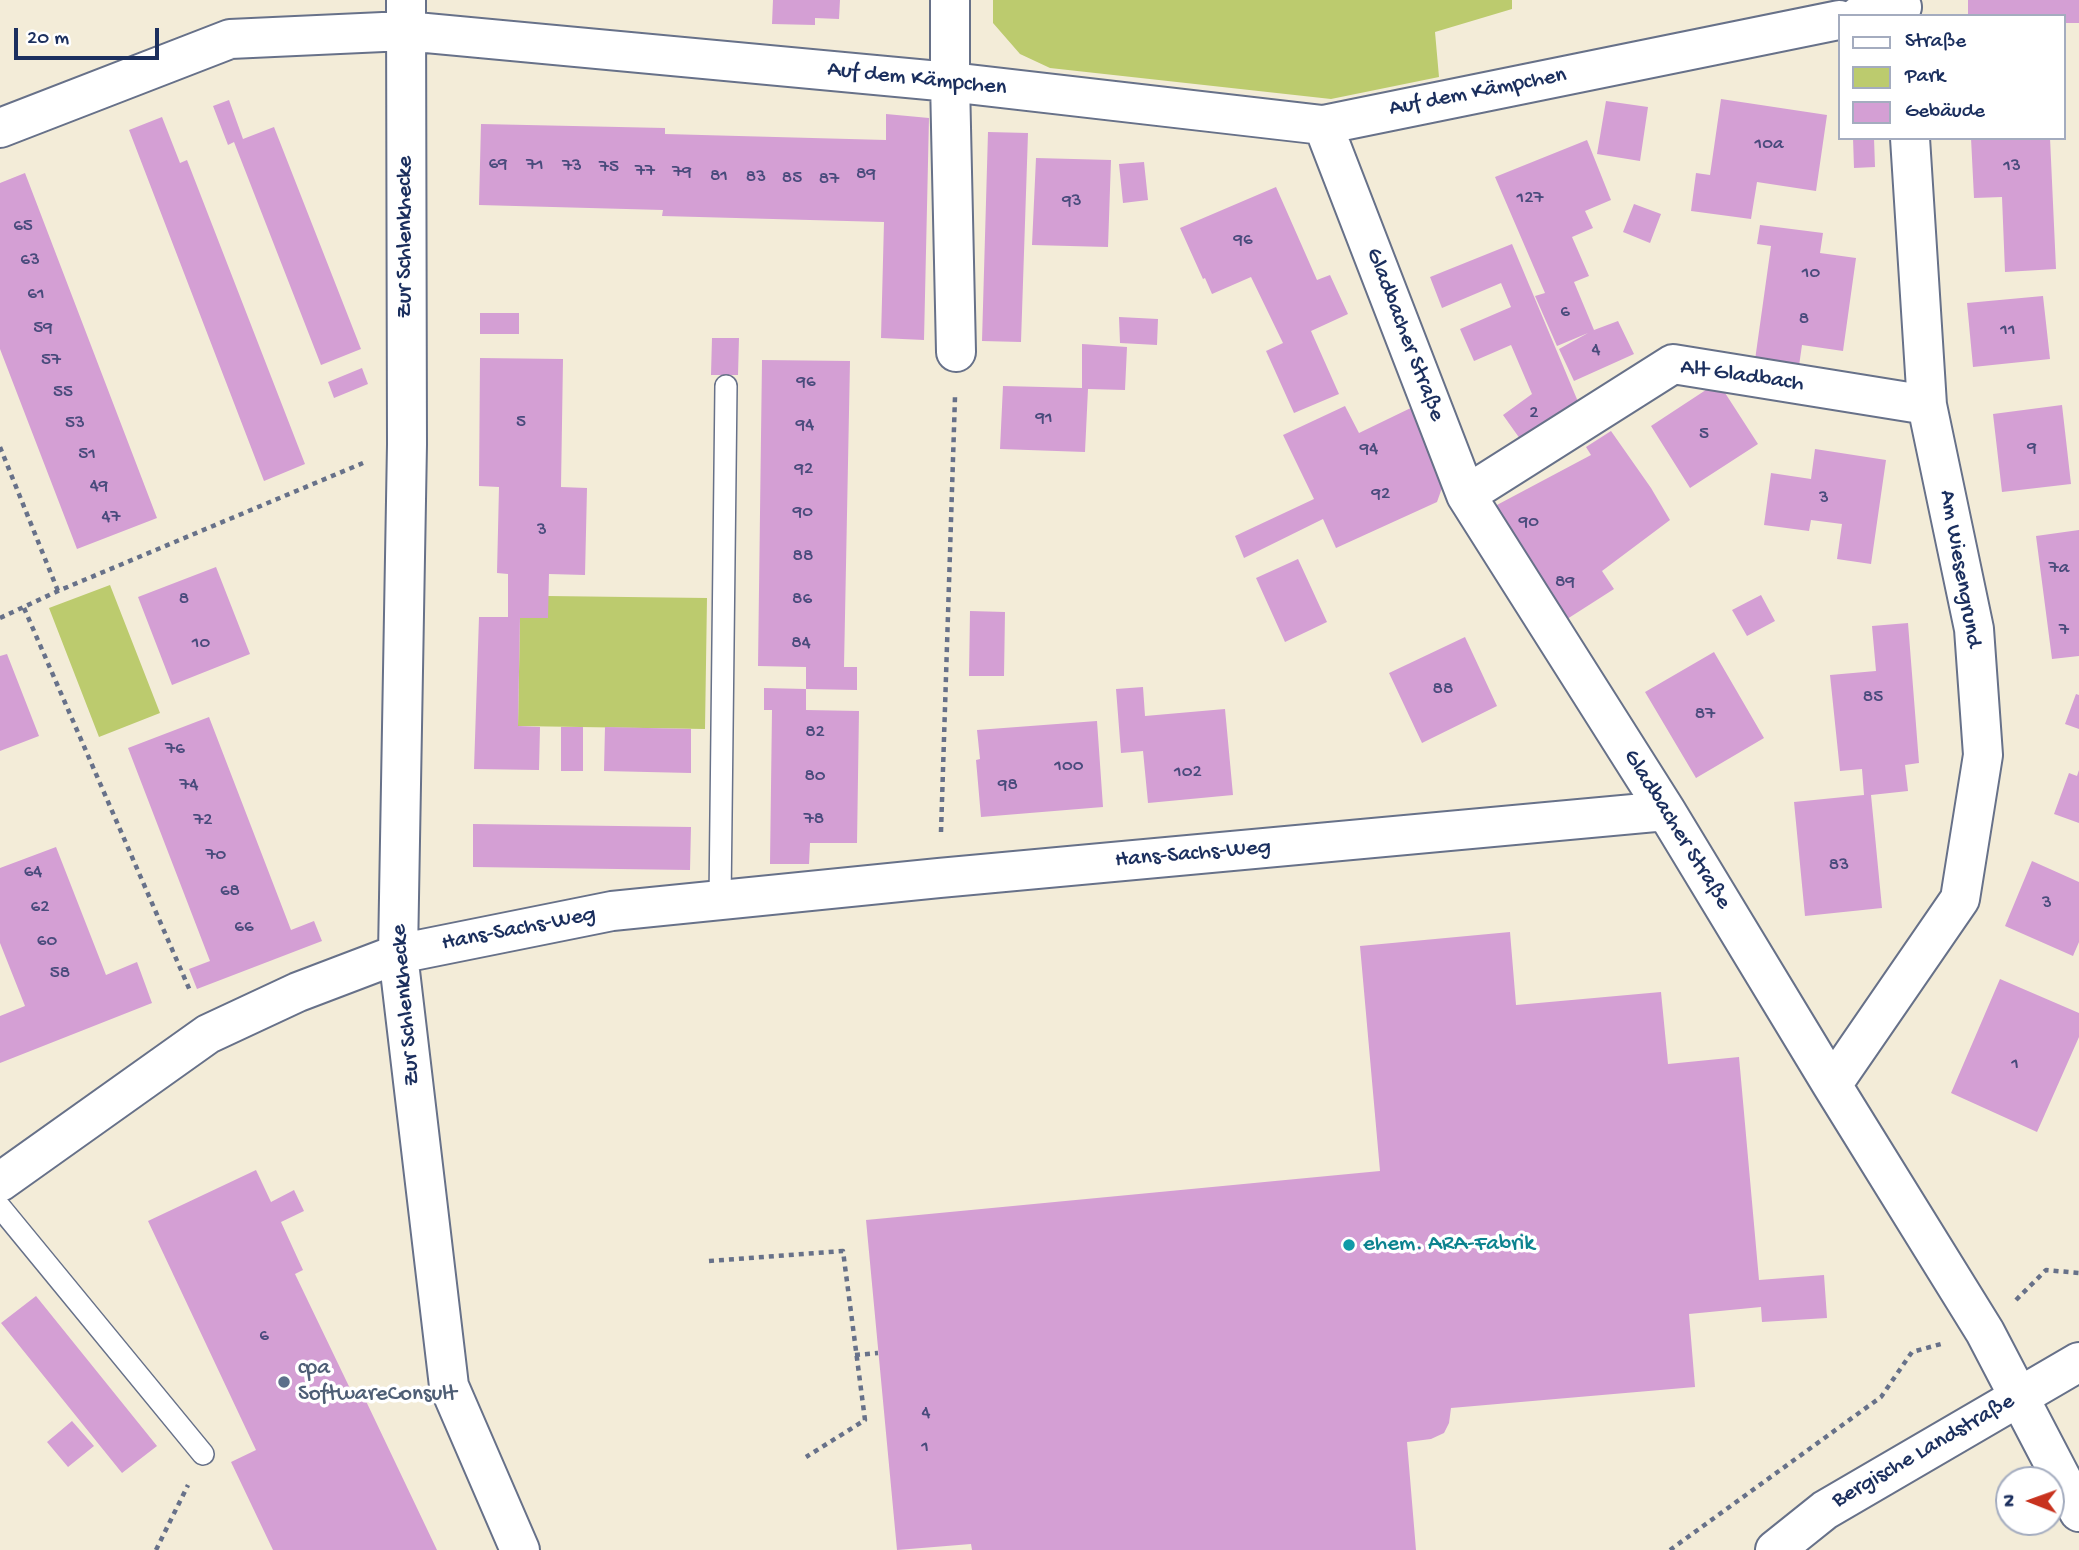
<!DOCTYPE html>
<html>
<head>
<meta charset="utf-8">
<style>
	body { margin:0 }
	#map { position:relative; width:2079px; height:1550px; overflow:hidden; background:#f3ecd8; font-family:"Gochi Hand",sans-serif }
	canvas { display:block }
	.legend { position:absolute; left:1838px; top:14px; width:228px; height:126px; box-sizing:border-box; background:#fff; border:2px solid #a4acbf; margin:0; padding:9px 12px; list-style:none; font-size:21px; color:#1b2f5e }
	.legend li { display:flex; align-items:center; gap:14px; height:35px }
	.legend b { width:35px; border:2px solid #a4acbf }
	.north { position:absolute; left:1995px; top:1466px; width:70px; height:70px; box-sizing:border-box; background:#fff; border:2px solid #a4acbf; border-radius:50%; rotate:271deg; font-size:19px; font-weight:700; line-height:28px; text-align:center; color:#1b2f5e }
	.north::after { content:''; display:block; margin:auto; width:24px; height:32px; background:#c8321e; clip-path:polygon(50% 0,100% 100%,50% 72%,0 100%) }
	.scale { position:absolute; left:14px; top:28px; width:145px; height:32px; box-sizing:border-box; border:4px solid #1b2f5e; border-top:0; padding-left:9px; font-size:21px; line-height:24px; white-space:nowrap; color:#1b2f5e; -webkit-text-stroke:5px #fff; paint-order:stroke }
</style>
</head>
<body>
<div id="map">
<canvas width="2079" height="1550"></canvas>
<ul class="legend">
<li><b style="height:9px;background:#fff"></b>Straße</li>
<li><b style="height:19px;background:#bccb6e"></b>Park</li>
<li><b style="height:19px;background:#d49fd4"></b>Gebäude</li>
</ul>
<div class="north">N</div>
<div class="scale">20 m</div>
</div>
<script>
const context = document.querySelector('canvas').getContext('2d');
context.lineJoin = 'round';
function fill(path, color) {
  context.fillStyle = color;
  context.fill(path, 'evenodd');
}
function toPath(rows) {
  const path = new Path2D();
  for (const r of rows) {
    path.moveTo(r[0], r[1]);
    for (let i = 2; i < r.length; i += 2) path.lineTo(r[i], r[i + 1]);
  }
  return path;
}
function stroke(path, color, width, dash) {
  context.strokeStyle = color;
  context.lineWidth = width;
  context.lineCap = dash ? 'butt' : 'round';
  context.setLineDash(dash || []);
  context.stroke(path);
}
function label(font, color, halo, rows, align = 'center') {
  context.font = font + ' "Gochi Hand",sans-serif';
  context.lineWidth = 7;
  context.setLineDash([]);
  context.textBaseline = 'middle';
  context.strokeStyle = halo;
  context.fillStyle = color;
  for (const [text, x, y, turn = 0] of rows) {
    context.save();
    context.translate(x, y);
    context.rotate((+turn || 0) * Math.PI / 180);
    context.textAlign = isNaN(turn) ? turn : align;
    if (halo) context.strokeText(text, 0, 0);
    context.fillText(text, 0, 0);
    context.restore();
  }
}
const green = toPath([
	[993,0,1512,0,1512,9,1435,32,1439,77,1331,99,1050,68,1020,54,993,23],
	[110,585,160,713,99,737,49,608],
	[548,596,707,598,705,729,518,726,520,618]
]);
const building = toPath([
	[773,0,840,0,839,19,815,18,815,25,772,24],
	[1968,0,2079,0,2079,23,2063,23,2063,16,1968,16],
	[1721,99,1827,115,1816,191,1757,182,1751,219,1691,211,1696,173,1710,175],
	[229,100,243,139,274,127,361,349,321,365,234,142,228,145,213,106],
	[1606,101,1648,107,1640,161,1597,154],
	[886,114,929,118,924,340,881,338,884,222,662,216,663,210,479,205,481,124,665,128,665,134,886,140],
	[162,117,180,163,187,160,305,464,264,481,129,130],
	[988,132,1028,133,1021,342,982,341],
	[1853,138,1874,138,1875,167,1854,168],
	[1971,138,2050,138,2056,269,2005,272,2002,197,1974,198],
	[1587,140,1611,200,1585,211,1593,228,1572,237,1589,276,1574,282,1594,330,1618,321,1634,354,1574,381,1559,349,1588,333,1557,346,1535,296,1545,293,1495,177],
	[1036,158,1111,160,1108,247,1032,245],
	[1144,162,1148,200,1123,203,1119,164],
	[25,173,157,518,77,549,0,349,0,183],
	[1276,187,1317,280,1330,275,1348,314,1311,331,1339,394,1294,413,1266,351,1283,343,1251,277,1212,294,1205,278,1203,279,1180,228],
	[1634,204,1661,214,1650,243,1623,232],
	[1760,225,1823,233,1820,253,1856,258,1843,351,1802,345,1799,366,1755,360,1771,246,1757,244],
	[1512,244,1579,404,1523,443,1503,415,1532,394,1511,345,1474,361,1460,329,1511,307,1501,283,1442,308,1430,277],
	[2043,296,2050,359,1973,367,1967,303],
	[480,313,519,313,519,334,480,334],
	[1119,317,1158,319,1157,345,1120,343],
	[712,338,739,338,738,375,711,375],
	[1082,344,1127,347,1125,390,1088,389,1085,452,1000,449,1003,386,1082,388],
	[480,358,563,359,561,487,587,488,585,575,549,574,548,618,520,618,518,726,540,727,539,770,474,769,479,617,508,617,508,574,497,573,499,487,479,486],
	[762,360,850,361,844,667,857,667,857,690,806,689,806,667,758,666],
	[362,368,368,384,334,398,328,382],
	[1718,382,1758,444,1690,488,1651,426],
	[1419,404,1437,443,1426,447,1443,485,1437,502,1336,548,1323,519,1244,558,1235,536,1314,499,1283,435,1345,406,1359,433],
	[2062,405,2071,484,2002,492,1993,414],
	[1611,431,1651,488,1670,520,1602,571,1614,589,1564,621,1495,506,1591,455,1586,447],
	[1815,449,1886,460,1871,564,1837,559,1842,524,1811,520,1809,531,1764,525,1771,473,1811,479],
	[2079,530,2079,656,2052,659,2036,536],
	[1298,559,1327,622,1285,642,1256,578],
	[216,567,250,654,172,685,138,597],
	[1761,595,1775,621,1747,636,1732,610],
	[970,611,1005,612,1004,676,969,676],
	[1908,623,1919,763,1905,765,1908,791,1871,795,1882,908,1805,916,1794,802,1864,795,1862,769,1840,771,1830,675,1876,671,1872,626],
	[1465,637,1497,706,1422,743,1389,673],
	[1714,652,1764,738,1696,778,1645,692],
	[7,654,39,736,0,751,0,656],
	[1143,687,1145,716,1225,709,1233,795,1148,803,1143,751,1121,753,1116,689],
	[764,688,806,689,806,710,859,711,857,843,810,843,809,864,770,864,772,710,764,710],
	[2076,694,2079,695,2079,729,2065,724],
	[209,717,291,930,314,921,322,941,197,989,189,969,210,961,128,748],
	[1097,721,1103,807,981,817,976,760,980,759,977,730],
	[561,727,583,727,583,771,561,771],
	[605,727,691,729,691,773,604,771],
	[2079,770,2079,823,2054,814,2069,773,2077,776],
	[473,824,691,827,690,870,473,867],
	[56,847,106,975,137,962,152,1003,0,1063,0,1016,25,1006,0,943,0,868],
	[2032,861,2079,882,2079,942,2073,956,2005,926],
	[1510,932,1516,1005,1661,992,1668,1064,1739,1057,1759,1280,1824,1275,1827,1318,1762,1322,1761,1307,1689,1314,1695,1387,1451,1408,1449,1423,1444,1433,1431,1439,1407,1442,1416,1550,972,1550,971,1544,897,1550,866,1220,1380,1171,1360,946],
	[2000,979,2079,1013,2079,1037,2037,1132,1951,1093],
	[256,1170,271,1202,294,1190,304,1211,281,1222,303,1270,295,1274,357,1403,365,1399,437,1550,273,1550,231,1462,256,1450,148,1221],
	[36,1296,157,1446,122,1473,1,1323],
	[72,1421,94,1446,68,1467,47,1442]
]);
const path = toPath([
	[0,447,58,591],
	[24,608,191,993],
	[0,618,58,591,363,463],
	[941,832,955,397],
	[709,1261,843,1251,865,1420,806,1457],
	[2016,1300,2046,1270,2079,1273],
	[855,1355,878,1353],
	[156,1550,188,1485],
	[1670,1550,1881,1397,1912,1352,1941,1344]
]);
const service = toPath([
	[720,901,726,386],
	[0,1207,203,1454]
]);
const minor = toPath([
	[406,0,407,444,398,954,449,1386,520,1550],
	[950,0,950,82,956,352],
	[1859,16,1902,7],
	[1323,125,1466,495,1666,811,1832,1085,1985,1332,2079,1512],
	[0,128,230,39,405,31,950,82,1323,125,1839,20],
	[1466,495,1673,364,1927,405],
	[1832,1085,1960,899,1983,755,1974,629,1927,405,1910,138],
	[0,1182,208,1034,298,992,398,954,612,911,939,878,1666,811]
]);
const secondary = toPath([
	[1775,1550,1825,1510,2079,1362]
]);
const markers = [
	[1349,1245,7,"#0f9aa8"],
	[284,1382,7,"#5c6f8a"]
];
const numberNames = [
	["10a",1769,145],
	["69",498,165],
	["71",535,166],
	["73",572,167],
	["13",2012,167],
	["75",609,168],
	["77",645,172],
	["79",682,173],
	["89",866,175],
	["81",719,177],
	["83",756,178],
	["85",792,179],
	["87",829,180],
	["127",1530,199],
	["93",1072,202],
	["65",23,227],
	["96",1243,241],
	["63",30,261],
	["10",1811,274],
	["61",36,295],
	["6",1565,313],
	["8",1804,320],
	["59",43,329],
	["11",2008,331],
	["4",1596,351],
	["57",51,361],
	["96",806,383],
	["55",63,393],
	["2",1534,414],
	["91",1044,419],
	["5",521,423],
	["53",75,424],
	["94",805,426],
	["5",1704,435],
	["9",2032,449],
	["94",1369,450],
	["51",87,455],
	["92",804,470],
	["49",99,487],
	["92",1381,495],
	["3",1824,499],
	["90",803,513],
	["47",111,518],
	["90",1529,523],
	["3",542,531],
	["88",803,557],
	["7a",2059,569],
	["89",1565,583],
	["8",184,600],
	["86",802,600],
	["7",2064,631],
	["10",201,644],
	["84",801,644],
	["88",1443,690],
	["85",1873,698],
	["87",1705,715],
	["82",815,733],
	["76",175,750],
	["100",1069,767],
	["102",1188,773],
	["80",815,777],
	["74",189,786],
	["98",1008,786],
	["78",814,820],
	["72",203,821],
	["70",216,856],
	["83",1839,866],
	["64",33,873],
	["68",230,892],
	["3",2047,904],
	["62",40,908],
	["66",244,928],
	["60",47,942],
	["58",60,974],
	["1",2015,1065],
	["6",264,1337],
	["4",926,1414],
	["1",925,1448]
];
const streetNames = [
	["Auf dem Kämpchen",917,80,6],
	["Auf dem Kämpchen",1478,93,-11],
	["Zur Schlenkhecke",406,237,-90],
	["Gladbacher Straße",1404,335,69],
	["Alt Gladbach",1742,377,8],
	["Am Wiesengrund",1959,569,80],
	["Gladbacher Straße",1676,830,58],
	["Hans-Sachs-Weg",1193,855,-5],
	["Hans-Sachs-Weg",519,930,-11],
	["Zur Schlenkhecke",407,1005,-95],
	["Bergische Landstraße",1924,1452,-30]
];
const cultureNames = [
	["ehem. ARA-Fabrik",1363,1245]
];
const serviceNames = [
	["cpa",298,1369],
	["SoftwareConsult",298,1395]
];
fill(green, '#bccb6e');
fill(building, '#d49fd4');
stroke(service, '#677189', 24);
stroke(minor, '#677189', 42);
stroke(secondary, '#677189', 42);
stroke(path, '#677189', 4.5, [5, 5]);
stroke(service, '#fff', 21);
stroke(minor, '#fff', 38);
stroke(secondary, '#fff', 38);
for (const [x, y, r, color] of markers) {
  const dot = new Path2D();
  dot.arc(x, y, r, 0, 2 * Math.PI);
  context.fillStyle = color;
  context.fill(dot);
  stroke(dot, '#fff', 2.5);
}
label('19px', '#494b7c', null, numberNames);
label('23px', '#1b2f5e', '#fff', streetNames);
label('23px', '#0d838f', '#fff', cultureNames, 'left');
label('23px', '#4e5e75', '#fff', serviceNames, 'left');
</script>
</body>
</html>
